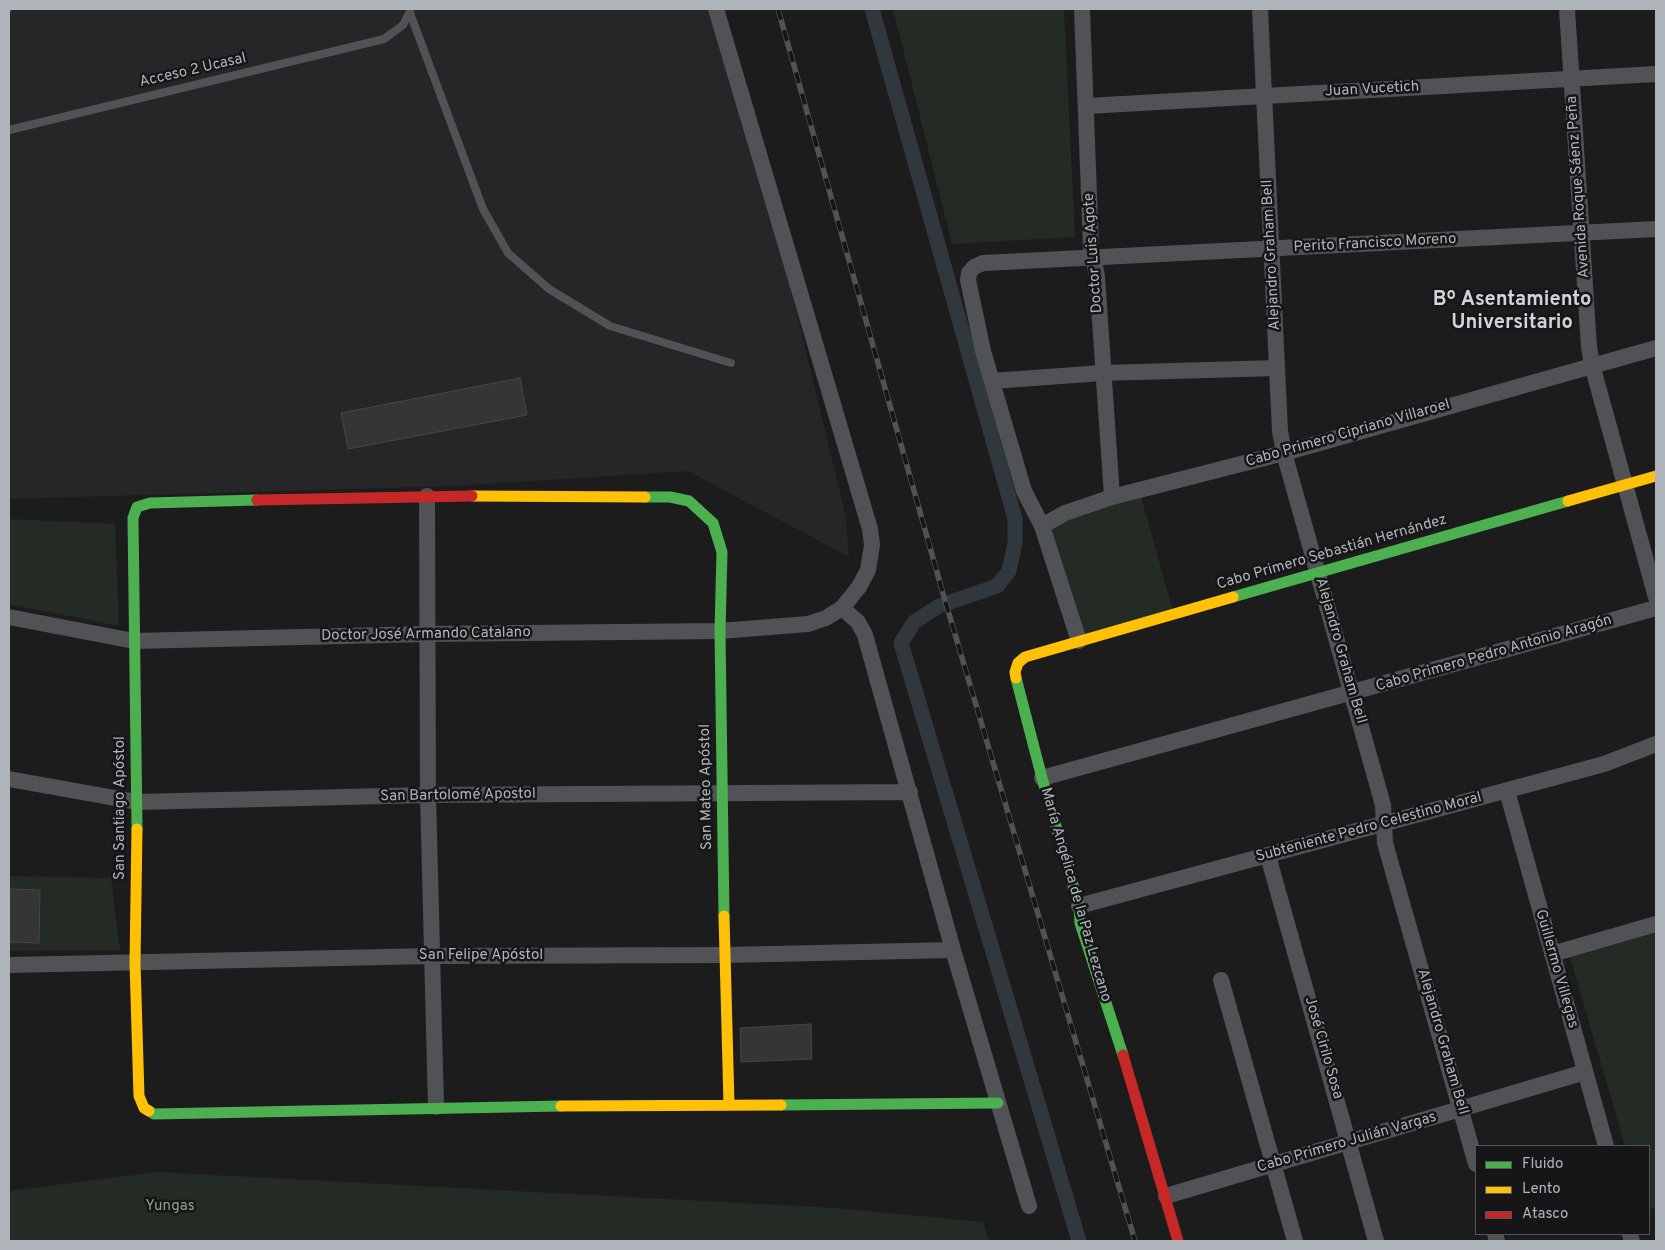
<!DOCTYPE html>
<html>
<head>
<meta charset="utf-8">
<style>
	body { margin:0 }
	#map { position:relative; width:1665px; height:1250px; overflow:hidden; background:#1c1c1c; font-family:Overpass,sans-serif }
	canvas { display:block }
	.frame { position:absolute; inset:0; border:10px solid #afb4bb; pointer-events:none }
	.legend { position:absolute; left:1475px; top:1145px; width:175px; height:90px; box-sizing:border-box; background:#161618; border:1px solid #535559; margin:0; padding:6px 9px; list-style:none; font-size:15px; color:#afb4bb }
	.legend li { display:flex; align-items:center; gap:10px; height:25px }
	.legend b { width:25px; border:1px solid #535559 }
</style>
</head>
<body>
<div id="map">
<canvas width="1665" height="1250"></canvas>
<div class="frame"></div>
<ul class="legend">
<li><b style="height:6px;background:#4caf50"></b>Fluido</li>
<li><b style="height:6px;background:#ffc107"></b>Lento</li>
<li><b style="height:6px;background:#c62828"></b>Atasco</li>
</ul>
</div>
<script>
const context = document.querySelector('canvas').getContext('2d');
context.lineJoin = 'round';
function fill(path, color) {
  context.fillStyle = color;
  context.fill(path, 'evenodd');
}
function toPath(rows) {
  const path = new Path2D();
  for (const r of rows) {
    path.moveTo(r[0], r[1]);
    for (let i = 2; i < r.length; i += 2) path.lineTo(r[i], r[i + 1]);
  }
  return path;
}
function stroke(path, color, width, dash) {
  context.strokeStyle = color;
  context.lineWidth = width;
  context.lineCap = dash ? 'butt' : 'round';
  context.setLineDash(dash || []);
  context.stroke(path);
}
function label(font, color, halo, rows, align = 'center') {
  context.font = font + ' Overpass,sans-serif';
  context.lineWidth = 5;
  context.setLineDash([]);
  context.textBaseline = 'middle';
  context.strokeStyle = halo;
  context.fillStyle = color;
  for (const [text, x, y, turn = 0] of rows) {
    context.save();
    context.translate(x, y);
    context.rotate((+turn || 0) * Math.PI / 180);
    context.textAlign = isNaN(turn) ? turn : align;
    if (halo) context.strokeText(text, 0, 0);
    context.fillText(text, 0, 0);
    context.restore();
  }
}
const built = toPath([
	[9,9,724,9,846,518,849,557,688,471,456,486,9,499]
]);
const green = toPath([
	[893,9,1064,9,1075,237,952,244],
	[1139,490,1174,614,1079,641,1042,526],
	[9,519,115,524,119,626,9,604],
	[9,876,111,878,120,950,9,951],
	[1656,933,1656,1207,1649,1210,1649,1146,1625,1146,1570,957],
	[157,1172,836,1208,983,1222,989,1241,9,1241,9,1191]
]);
const canal = toPath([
	[872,9,1015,519,1015,543,1009,571,997,586,939,606,914,622,901,643,1079,1241]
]);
const building = toPath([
	[520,378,527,415,348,449,341,413,520,378],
	[9,889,40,890,39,943,9,942,9,889],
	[811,1024,812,1059,741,1062,740,1028,811,1024]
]);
const path = toPath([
	[9,11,15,9]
]);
const lane = toPath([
	[410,13,483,209,508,253,549,289,610,326,731,363],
	[9,130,384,39,403,25,410,11]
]);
const street = toPath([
	[1082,9,1091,248,1097,276,1112,497],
	[1260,9,1280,431,1284,453,1383,805,1385,843,1476,1164],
	[1567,9,1589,347,1592,365,1656,597],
	[1087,106,1656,74],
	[992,381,1102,373,1277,368],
	[427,496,428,795,436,1107],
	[1042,526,1065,513,1112,497,1284,453,1656,348],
	[842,608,858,622,865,635,953,950,1029,1206],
	[9,617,134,641,426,634,720,631,808,624,826,618,842,608,859,587,868,570,872,545,870,529,716,9],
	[1079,641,1042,526,1024,491,983,351,968,280,969,273,974,267,983,263,1656,229],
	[1042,778,1656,608],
	[9,779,137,802,428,795,910,792],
	[1507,791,1606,1146],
	[1268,856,1376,1241],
	[1079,906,1604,764,1656,744],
	[1552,954,1656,924],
	[9,965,432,956,726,955,953,950],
	[1221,980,1295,1241],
	[1166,1196,1585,1072],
	[1495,1234,1497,1241],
	[1630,1234,1632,1241]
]);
const fast = toPath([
	[645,497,670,497,689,501,713,523,722,552,720,631,724,916],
	[1233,597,1568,501],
	[1016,678,1042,778,1079,906,1080,923,1123,1055],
	[137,829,133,518,137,507,150,503,257,500],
	[781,1105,998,1103],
	[149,1111,154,1114,561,1106]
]);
const slow = toPath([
	[472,496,645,497],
	[1568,501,1656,476],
	[1016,678,1015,672,1018,663,1025,657,1233,597],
	[137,829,135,963,139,1096,144,1108,149,1111],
	[724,916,729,1104],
	[561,1106,781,1105]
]);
const jam = toPath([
	[257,500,472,496],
	[1123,1055,1178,1241]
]);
const rail = toPath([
	[778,9,944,597,1135,1241]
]);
const streetNames = [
	["Acceso 2 Ucasal",193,71,-13],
	["Juan Vucetich",1372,90,-3],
	["Avenida Roque Sáenz Peña",1579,187,-94],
	["Perito Francisco Moreno",1375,244,-3],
	["Doctor Luis Agote",1094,253,-94],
	["Alejandro Graham Bell",1272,255,-93],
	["Cabo Primero Cipriano Villaroel",1348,434,-16],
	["Cabo Primero Sebastián Hernández",1332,553,-16],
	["Doctor José Armando Catalano",426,635,-1],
	["Alejandro Graham Bell",1340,651,74],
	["Cabo Primero Pedro Antonio Aragón",1494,654,-16],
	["San Mateo Apóstol",707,787,-91],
	["San Bartolomé Apostol",458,796,-1],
	["San Santiago Apóstol",121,808,-90],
	["Subteniente Pedro Celestino Moral",1369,828,-15],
	["María Angélica de la Paz Lezcano",1075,895,74],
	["San Felipe Apóstol",481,956],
	["Guillermo Villegas",1556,969,74],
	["Alejandro Graham Bell",1442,1042,74],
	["José Cirilo Sosa",1323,1048,74],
	["Cabo Primero Julián Vargas",1347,1143,-16]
];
const parkNames = [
	["Yungas",170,1207]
];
const districtNames = [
	["Bº Asentamiento",1512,301],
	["Universitario",1512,324]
];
fill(built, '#262628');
fill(green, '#242b24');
stroke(canal, '#30383d', 15);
fill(building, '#353536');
stroke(building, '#454648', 1);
stroke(path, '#4c4d50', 2.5, [2.5, 4]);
stroke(lane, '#515255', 8);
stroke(street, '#515255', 16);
stroke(fast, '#4caf50', 11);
stroke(slow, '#ffc107', 11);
stroke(jam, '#c62828', 11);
stroke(rail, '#525254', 5.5);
stroke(rail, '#161618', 4, [11]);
label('15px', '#afb4bb', '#161618', streetNames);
label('15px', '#8aa488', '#161618', parkNames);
label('bold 20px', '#d0d3d7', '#161618', districtNames);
</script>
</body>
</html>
